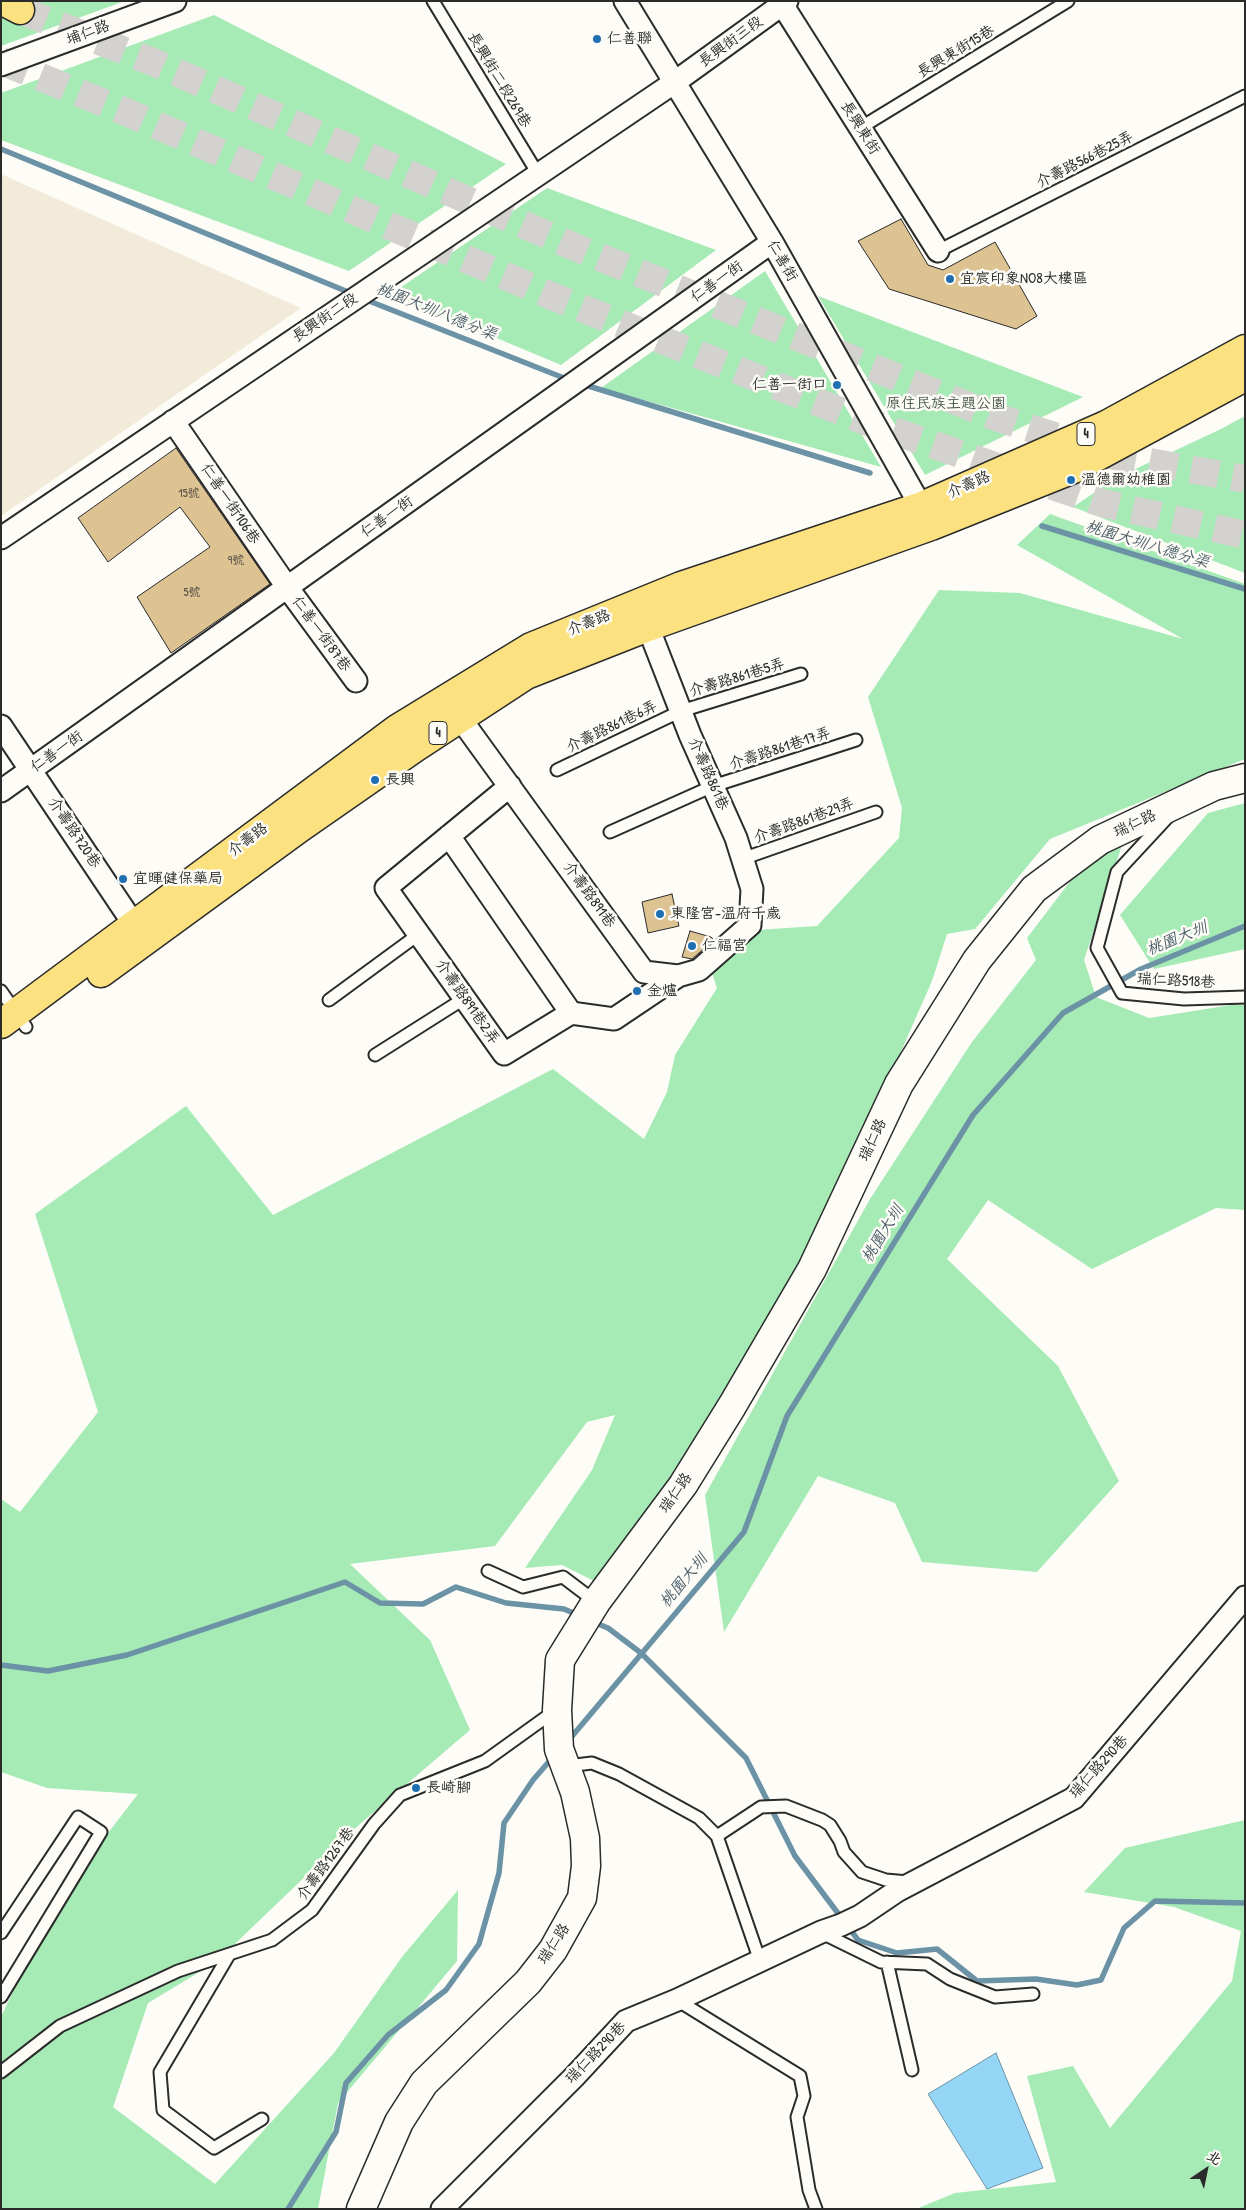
<!DOCTYPE html>
<html>
<head>
<meta charset="utf-8">
<style>
	body { margin:0 }
	#map { position:relative; width:1246px; height:2210px; overflow:hidden; background:#fdfcf7; font-family:"Patrick Hand","LXGW WenKai TC",sans-serif }
	canvas { display:block }
	.frame { position:absolute; inset:0; border:2px solid #2b2b2b; pointer-events:none }
	.north { position:absolute; left:1181px; top:2145px; width:50px; height:50px; -webkit-text-stroke:4px #fdfcf7; paint-order:stroke; rotate:34deg; font-size:14px; font-weight:700; line-height:20px; text-align:center; color:#2b2b2b }
	.north::after { content:''; display:block; margin:auto; width:18px; height:22px; background:#2b2b2b; clip-path:polygon(50% 0,100% 100%,50% 72%,0 100%) }
</style>
</head>
<body>
<div id="map">
<canvas width="1246" height="2210"></canvas>
<div class="frame"></div>
<div class="north">北</div>
</div>
<script>
const context = document.querySelector('canvas').getContext('2d');
context.lineJoin = 'round';
function fill(path, color) {
  context.fillStyle = color;
  context.fill(path, 'evenodd');
}
function toPath(rows) {
  const path = new Path2D();
  for (const r of rows) {
    path.moveTo(r[0], r[1]);
    for (let i = 2; i < r.length; i += 2) path.lineTo(r[i], r[i + 1]);
  }
  return path;
}
function stroke(path, color, width, dash) {
  context.strokeStyle = color;
  context.lineWidth = width;
  context.lineCap = dash ? 'butt' : 'round';
  context.setLineDash(dash || []);
  context.stroke(path);
}
function label(font, color, halo, rows, align = 'center') {
  context.font = font + ' "Patrick Hand","LXGW WenKai TC",sans-serif';
  context.lineWidth = 5;
  context.setLineDash([]);
  context.textBaseline = 'middle';
  context.strokeStyle = halo;
  context.fillStyle = color;
  for (const [text, x, y, turn = 0] of rows) {
    context.save();
    context.translate(x, y);
    context.rotate((+turn || 0) * Math.PI / 180);
    context.textAlign = isNaN(turn) ? turn : align;
    if (halo) context.strokeText(text, 0, 0);
    context.fillText(text, 0, 0);
    context.restore();
  }
}
const built = toPath([
	[1,174,301,308,1,516]
]);
const green = toPath([
	[1,1,125,1,1,46],
	[214,15,506,164,349,271,1,140,1,93],
	[547,188,716,250,561,365,391,294],
	[765,271,881,467,601,388],
	[818,296,1083,397,925,475],
	[1245,416,1245,573,1073,507,1116,478,1219,430],
	[1050,514,1245,584,1245,759,1050,839,975,929,947,934,932,981,827,1220,708,1425,600,1584,562,1565,525,1568,592,1470,615,1415,587,1422,495,1546,350,1564,430,1640,470,1730,360,1824,216,1962,148,2003,113,2107,215,2184,334,2053,402,1957,458,1890,457,1961,338,2103,318,2209,1,2209,1,2017,55,1902,138,1794,47,1788,1,1772,1,1499,20,1512,98,1412,35,1214,186,1106,273,1215,553,1069,644,1139,667,1092,675,1055,717,988,711,970,757,930,817,926,899,838,902,808,868,697,939,590,1020,593,1183,639,1017,545],
	[1245,803,1245,949,1154,969,1120,915,1208,813],
	[1123,842,1084,960,1096,997,1149,1018,1238,1004,1245,1005,1245,1210,1216,1208,1092,1269,988,1200,947,1259,1058,1366,1119,1481,1037,1572,922,1562,895,1503,818,1476,724,1632,705,1495,870,1199,972,1042,1036,960,1027,938,1075,875],
	[1245,1820,1245,2209,916,2209,955,2193,1056,2182,1027,2076,1073,2066,1110,2128,1232,1981,1241,1931,1174,1907,1084,1892,1125,1848]
]);
const water = toPath([
	[996,2053,1043,2168,987,2189,928,2094,996,2053]
]);
const stream = toPath([
	[1,149,353,294],
	[364,299,569,380],
	[582,384,870,473],
	[1042,526,1245,589],
	[593,1622,608,1628,641,1653,746,1758,795,1856,858,1940,897,1953,937,1949,977,1981,1036,1979,1077,1985,1101,1980,1124,1928,1155,1901,1245,1903],
	[1,1665,48,1671,127,1655,345,1582,380,1603,423,1604,456,1587,506,1603,564,1609,578,1615],
	[568,1741,744,1532,787,1416,973,1115,1063,1013,1141,969,1245,926],
	[288,2209,336,2132,346,2083,388,2035,446,1990,479,1944,499,1873,504,1823,533,1780,553,1757]
]);
const building = toPath([
	[901,219,928,265,943,270,995,242,1037,316,1016,329,889,289,858,241,901,219],
	[176,448,270,584,171,653,137,597,210,547,180,507,108,562,78,518,176,448],
	[672,894,679,926,648,933,642,902,672,894],
	[690,931,711,937,714,940,692,959,682,957,690,931]
]);
const highwayTunnel = toPath([
	[20,10,153,62,577,248,993,416,1115,456,1245,479],
	[1,61,119,109,554,297,865,421,1102,503,1245,535]
]);
const lane = toPath([
	[433,1,538,174],
	[860,128,1068,1],
	[938,251,1245,96],
	[557,770,681,711,801,674],
	[1168,817,1117,872,1097,948,1122,993,1184,999,1245,997],
	[610,832,713,786,856,740],
	[742,859,876,812],
	[1,991,26,1027],
	[329,1000,419,934],
	[375,1055,465,998],
	[488,1571,523,1587,563,1577,596,1602],
	[567,1766,592,1763,619,1774,699,1818,717,1836,760,1961],
	[717,1836,761,1807,786,1806,822,1820,830,1825,840,1841,844,1852,862,1872,886,1880,908,1882],
	[1,1933,78,1817,101,1832,1,1997],
	[822,1933,881,1962,927,1964,950,1979,995,1997,1033,1994],
	[229,1955,160,2072,163,2110,214,2148,262,2119],
	[887,1962,912,2070],
	[677,2000,800,2076,804,2096,797,2117,809,2190,816,2209],
	[1,2072,60,2026,178,1971,272,1940,312,1910,374,1824,400,1795,485,1761,556,1710]
]);
const street = toPath([
	[625,1,772,242,928,519],
	[780,1,938,251],
	[1,65,175,1],
	[173,421,287,587,356,681],
	[1,538,675,82,787,1],
	[460,718,644,972,678,976,699,970,750,925,752,889,736,838,690,735,648,627],
	[1,726,143,938],
	[510,786,386,888,504,1054,571,1013,614,1019,678,976],
	[1,791,772,242],
	[449,836,571,1013],
	[442,2209,574,2077,626,2021,677,2000,821,1932,841,1925,860,1916,897,1891,1074,1798,1245,1597]
]);
const secondary = toPath([
	[361,2209,399,2122,424,2083,528,1982,553,1950,582,1898,586,1866,585,1838,575,1792,559,1749,557,1710,560,1660,596,1602,683,1485,732,1406,812,1269,899,1084,977,960,1034,889,1100,840,1214,786,1245,778]
]);
const primary = toPath([
	[101,973,301,827,416,747,526,675,648,627,931,526,1076,468,1245,377],
	[1,1024,397,729,531,647,681,586,922,506,1106,425,1245,349]
]);
const highway = toPath([
	[3,1,20,10]
]);
const markers = [
	[597,39,5,"#1f6fb2"],
	[950,279,5,"#1f6fb2"],
	[837,385,5,"#1f6fb2"],
	[1071,480,5,"#1f6fb2"],
	[375,780,5,"#1f6fb2"],
	[123,879,5,"#1f6fb2"],
	[660,914,5,"#1f6fb2"],
	[692,946,5,"#1f6fb2"],
	[637,991,5,"#1f6fb2"],
	[416,1788,5,"#1f6fb2"]
];
const numberNames = [
	["15號",189,494],
	["9號",236,561],
	["5號",192,593]
];
const shields = [
	[1086,434,18],
	[438,733,18]
];
const shieldNames = [
	["4",1086,434],
	["4",438,733]
];
const streetNames = [
	["埔仁路",88,33,-20],
	["長興街三段",731,42,-36],
	["長興東街15巷",956,52,-31],
	["長興街二段269巷",499,80,59],
	["長興東街",860,128,58],
	["介壽路566巷25弄",1085,160,-27],
	["仁善街",782,261,60],
	["仁善一街",717,282,-35],
	["長興街二段",325,318,-34],
	["介壽路",969,485,-24],
	["仁善一街106巷",230,504,56],
	["仁善一街",387,517,-35],
	["介壽路",589,623,-22],
	["仁善一街87巷",321,634,54],
	["介壽路861巷5弄",737,678,-17],
	["介壽路861巷6弄",612,727,-26],
	["介壽路861巷17弄",780,749,-18],
	["仁善一街",57,752,-35],
	["介壽路861巷",708,774,66],
	["介壽路861巷29弄",804,821,-20],
	["瑞仁路",1135,824,-25],
	["介壽路720巷",74,833,56],
	["介壽路",248,840,-37],
	["介壽路891巷",589,895,54],
	["瑞仁路518巷",1176,981,3],
	["介壽路891巷2弄",467,1002,55],
	["瑞仁路",873,1140,-65],
	["瑞仁路",676,1493,-55],
	["瑞仁路290巷",1099,1767,-48],
	["介壽路1267巷",326,1864,-54],
	["瑞仁路",554,1944,-57],
	["瑞仁路290巷",596,2053,-46]
];
const poiNames = [
	["仁善聯",607,39],
	["宜宸印象NO8大樓區",960,279],
	["仁善一街口",827,385,"right"],
	["溫德爾幼稚園",1081,480],
	["長興",385,780],
	["宜暉健保藥局",133,879],
	["東隆宮-溫府千歲",670,914],
	["仁福宮",702,946],
	["金爐",647,991],
	["長崎腳",426,1788]
];
const parkNames = [
	["原住民族主題公園",946,404]
];
const waterNames = [
	["桃園大圳八德分渠",436,312,22],
	["桃園大圳八德分渠",1147,545,17],
	["桃園大圳",1177,939,-22],
	["桃園大圳",883,1234,-58],
	["桃園大圳",684,1581,-50]
];
fill(built, '#f3ebd9');
fill(green, '#a6eab5');
fill(water, '#95d6f6');
stroke(water, '#6b92a5', 1);
stroke(stream, '#6b92a5', 5.5);
fill(building, '#ddc292');
stroke(building, '#2b2b2b', 1);
stroke(highwayTunnel, '#d3d2ce', 28, [28, 14]);
stroke(lane, '#2b2b2b', 15);
stroke(street, '#2b2b2b', 25);
stroke(secondary, '#2b2b2b', 31);
stroke(primary, '#2b2b2b', 31);
stroke(highway, '#2b2b2b', 31);
stroke(lane, '#fdfcf7', 11);
stroke(street, '#fdfcf7', 21);
stroke(secondary, '#fdfcf7', 28);
stroke(primary, '#fbe180', 28);
stroke(highway, '#fbe180', 28);
for (const [x, y, r, color] of markers) {
  const dot = new Path2D();
  dot.arc(x, y, r, 0, 2 * Math.PI);
  context.fillStyle = color;
  context.fill(dot);
  stroke(dot, '#fdfcf7', 2);
}
label('12px', '#585145', null, numberNames);
for (const [x, y, w] of shields) {
  const box = new Path2D();
  box.roundRect(x - w / 2, y - 11.5, w, 23, 4);
  context.fillStyle = '#fdfcf7';
  context.fill(box);
  stroke(box, '#2b2b2b', 1);
}
label('bold 14px', '#2b2b2b', null, shieldNames);
label('15px', '#2b2b2b', '#fdfcf7', streetNames);
label('15px', '#2b2b2b', '#fdfcf7', poiNames, 'left');
label('15px', '#4a5b4e', '#fdfcf7', parkNames);
label('italic 16px', '#4b5e68', '#fdfcf7', waterNames);
</script>
</body>
</html>
